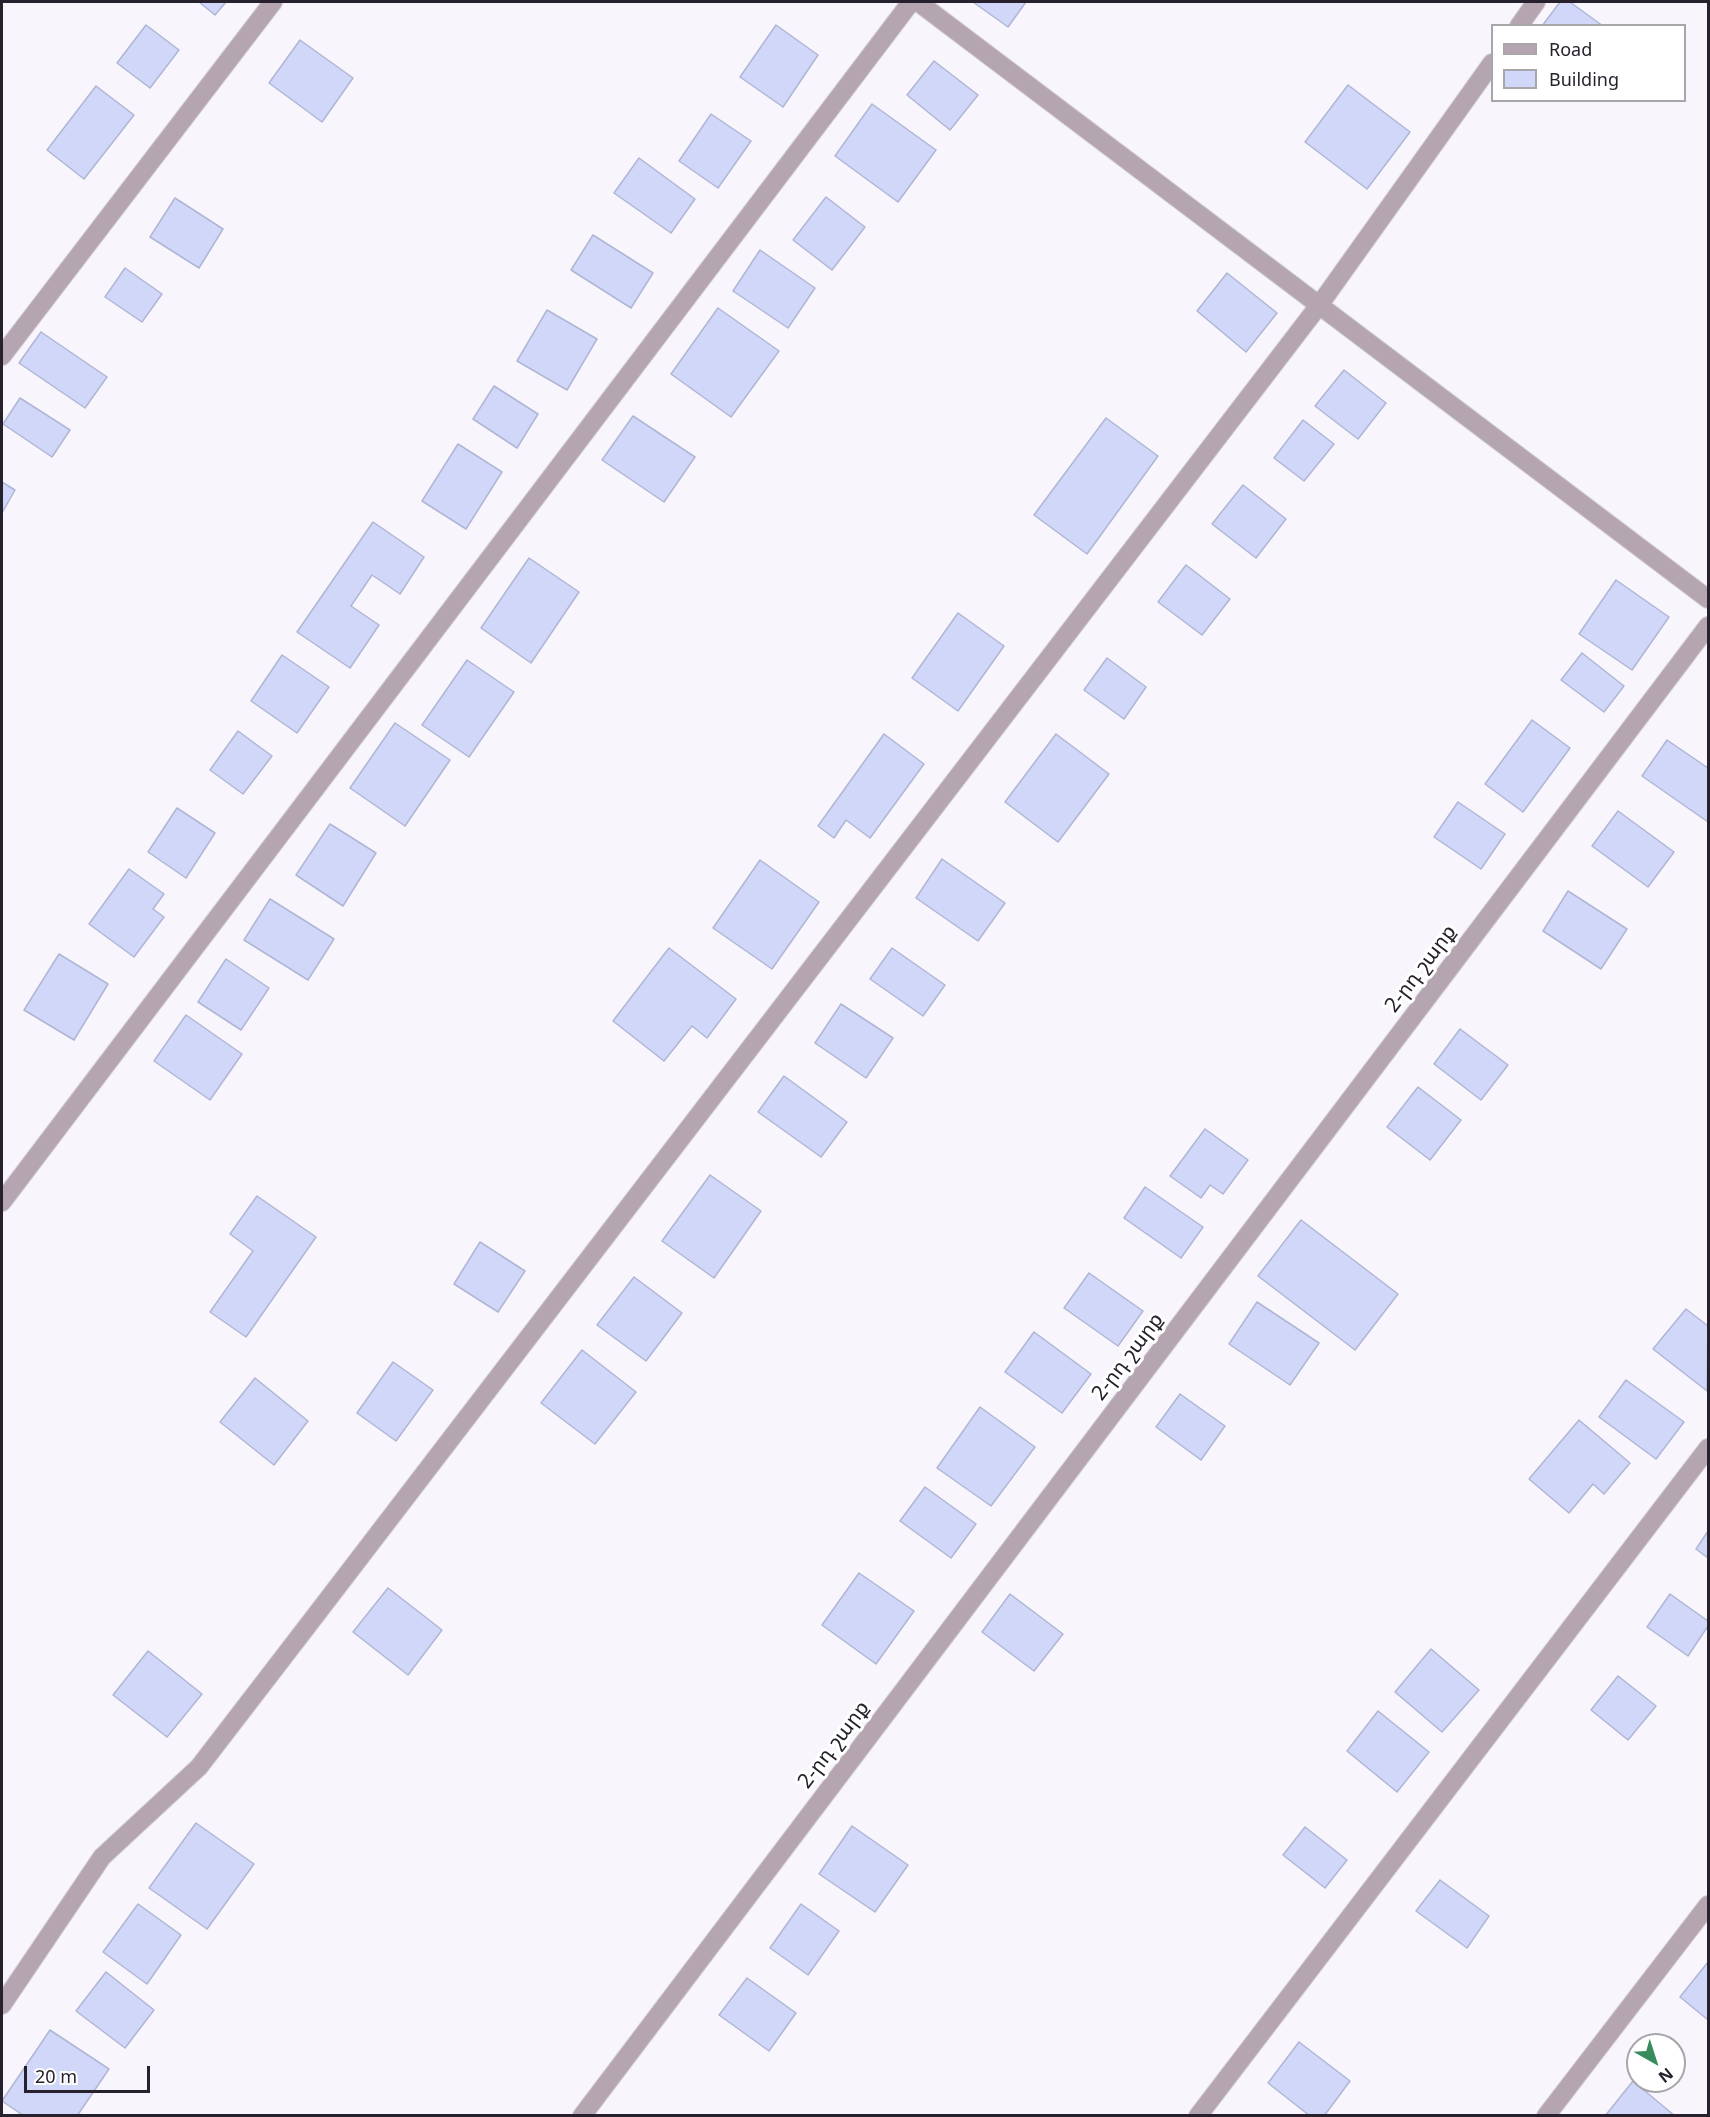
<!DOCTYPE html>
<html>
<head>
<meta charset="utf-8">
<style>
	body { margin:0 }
	#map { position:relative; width:1710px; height:2117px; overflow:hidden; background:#f8f5fc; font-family:"Noto Sans",sans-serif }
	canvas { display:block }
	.frame { position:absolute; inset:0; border:3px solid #27212d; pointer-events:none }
	.legend { position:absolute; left:1491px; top:24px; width:195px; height:78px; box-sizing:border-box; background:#fff; border:2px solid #a9a6ab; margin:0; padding:8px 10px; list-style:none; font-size:18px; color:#27212d }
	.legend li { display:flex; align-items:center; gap:12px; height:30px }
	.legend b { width:30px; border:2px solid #a9a6ab }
	.north { position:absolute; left:1626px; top:2033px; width:60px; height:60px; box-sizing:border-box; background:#fff; border:2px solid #a9a6ab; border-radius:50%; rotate:141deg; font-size:16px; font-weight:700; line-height:24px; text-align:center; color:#27212d }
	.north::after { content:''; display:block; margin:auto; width:21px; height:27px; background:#388b5d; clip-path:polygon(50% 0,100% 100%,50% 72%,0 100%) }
	.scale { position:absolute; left:24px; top:2066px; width:126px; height:27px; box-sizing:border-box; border:3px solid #27212d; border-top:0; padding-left:8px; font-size:18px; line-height:21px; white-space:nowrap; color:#27212d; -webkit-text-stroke:4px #fff; paint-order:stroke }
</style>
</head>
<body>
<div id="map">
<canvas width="1710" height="2117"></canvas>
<div class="frame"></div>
<ul class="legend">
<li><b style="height:8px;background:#b5a5b0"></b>Road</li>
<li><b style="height:16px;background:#d1d7f8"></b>Building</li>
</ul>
<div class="north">N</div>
<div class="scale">20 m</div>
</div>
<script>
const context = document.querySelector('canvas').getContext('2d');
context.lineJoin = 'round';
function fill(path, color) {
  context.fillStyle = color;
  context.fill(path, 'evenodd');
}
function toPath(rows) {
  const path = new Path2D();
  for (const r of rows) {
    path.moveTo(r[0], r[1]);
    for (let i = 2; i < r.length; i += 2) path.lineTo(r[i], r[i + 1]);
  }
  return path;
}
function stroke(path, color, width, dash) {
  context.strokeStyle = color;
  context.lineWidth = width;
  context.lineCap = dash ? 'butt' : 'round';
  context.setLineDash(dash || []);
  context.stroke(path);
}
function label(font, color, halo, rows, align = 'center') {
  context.font = font + ' "Noto Sans","Noto Sans Armenian",sans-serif';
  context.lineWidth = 6;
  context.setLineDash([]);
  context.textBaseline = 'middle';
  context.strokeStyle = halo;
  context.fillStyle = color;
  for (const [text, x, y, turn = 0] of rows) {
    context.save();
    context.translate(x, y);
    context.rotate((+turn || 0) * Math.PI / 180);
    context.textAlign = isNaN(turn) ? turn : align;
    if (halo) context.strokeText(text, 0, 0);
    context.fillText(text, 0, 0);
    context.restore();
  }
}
const building = toPath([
	[199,2,226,2,215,15,199,2],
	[973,2,1026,2,1008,27,973,2],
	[1560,2,1570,2,1603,26,1542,26,1560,2],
	[146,25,179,50,150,88,117,63,146,25],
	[776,25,818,55,783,107,740,77,776,25],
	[300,40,353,78,322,122,269,83,300,40],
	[934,61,978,95,950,130,907,95,934,61],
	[1348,85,1410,132,1367,189,1305,142,1348,85],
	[96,86,134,115,84,179,47,150,96,86],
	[872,104,936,150,898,202,835,156,872,104],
	[711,114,751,141,718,188,679,161,711,114],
	[639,158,695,199,671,233,614,193,639,158],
	[826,197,865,227,832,270,793,240,826,197],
	[175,198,223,229,199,268,150,237,175,198],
	[593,235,653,273,631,308,571,270,593,235],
	[760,250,815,288,788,328,733,291,760,250],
	[125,268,162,294,142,322,105,297,125,268],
	[1227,273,1277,313,1246,352,1197,311,1227,273],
	[718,308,779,351,731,417,671,374,718,308],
	[547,310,597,339,567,390,517,361,547,310],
	[41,332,107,377,85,408,19,363,41,332],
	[1344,370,1386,403,1358,439,1315,406,1344,370],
	[494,386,538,414,517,448,473,419,494,386],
	[20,398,70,430,52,457,3,424,20,398],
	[633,416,695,457,664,502,602,460,633,416],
	[1106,418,1158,456,1087,554,1034,515,1106,418],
	[1303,420,1334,444,1304,481,1274,458,1303,420],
	[458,444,502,472,466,529,422,501,458,444],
	[2,482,15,490,2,513,2,482],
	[1243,485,1286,519,1256,558,1212,524,1243,485],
	[373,522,424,557,400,594,372,575,351,606,379,625,350,668,297,632,373,522],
	[529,558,579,592,531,663,481,628,529,558],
	[1186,565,1230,599,1202,635,1158,602,1186,565],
	[1616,580,1669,617,1632,670,1579,634,1616,580],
	[958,613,1004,646,958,711,912,678,958,613],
	[1582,653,1624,686,1604,712,1561,680,1582,653],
	[282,655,329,687,297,733,251,701,282,655],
	[1107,658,1146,687,1124,719,1084,690,1107,658],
	[467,660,514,692,469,757,422,725,467,660],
	[1532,720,1570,748,1523,812,1485,784,1532,720],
	[395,723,450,760,405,826,350,788,395,723],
	[238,731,272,756,243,794,210,770,238,731],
	[884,734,924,764,870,838,846,820,834,838,818,826,884,734],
	[1056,734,1109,774,1058,842,1005,802,1056,734],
	[1667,740,1708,768,1708,822,1642,776,1667,740],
	[1458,802,1505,834,1481,869,1434,837,1458,802],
	[177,808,215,833,186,878,148,852,177,808],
	[1618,811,1674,852,1648,887,1592,846,1618,811],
	[330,824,376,853,343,906,296,875,330,824],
	[942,859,1005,903,978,941,916,898,942,859],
	[760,860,819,902,772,969,713,928,760,860],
	[129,869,164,894,153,909,164,917,134,957,89,924,129,869],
	[1568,891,1627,929,1601,969,1543,931,1568,891],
	[270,899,334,939,308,980,244,940,270,899],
	[669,948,736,999,707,1038,692,1026,664,1061,613,1021,669,948],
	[892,948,945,985,923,1016,870,979,892,948],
	[59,954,108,984,74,1040,24,1010,59,954],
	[226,959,269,988,241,1030,198,1002,226,959],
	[841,1004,893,1038,866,1078,815,1043,841,1004],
	[186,1015,242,1054,210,1100,154,1061,186,1015],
	[1460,1029,1508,1065,1481,1100,1434,1064,1460,1029],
	[784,1076,847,1122,821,1157,758,1112,784,1076],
	[1418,1087,1461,1120,1430,1160,1387,1127,1418,1087],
	[1205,1129,1248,1160,1223,1194,1210,1185,1201,1198,1170,1176,1205,1129],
	[710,1175,761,1211,714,1278,662,1241,710,1175],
	[1145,1187,1203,1227,1181,1258,1124,1218,1145,1187],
	[257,1196,316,1237,246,1337,210,1312,253,1251,230,1234,257,1196],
	[1301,1220,1398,1294,1355,1350,1258,1276,1301,1220],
	[480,1242,525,1271,498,1312,454,1284,480,1242],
	[1089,1273,1143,1311,1118,1346,1064,1308,1089,1273],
	[634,1277,682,1313,646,1361,597,1325,634,1277],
	[1257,1302,1319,1343,1290,1385,1229,1344,1257,1302],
	[1686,1309,1708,1326,1707,1391,1653,1349,1686,1309],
	[1034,1332,1091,1374,1062,1413,1005,1372,1034,1332],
	[582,1350,636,1392,595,1444,541,1403,582,1350],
	[393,1362,433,1390,396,1441,357,1413,393,1362],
	[255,1378,308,1421,274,1465,220,1422,255,1378],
	[1626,1380,1684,1422,1656,1459,1599,1417,1626,1380],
	[1180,1394,1225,1426,1201,1460,1156,1427,1180,1394],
	[980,1407,1035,1447,991,1506,937,1468,980,1407],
	[1579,1420,1630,1463,1604,1494,1593,1484,1569,1513,1529,1479,1579,1420],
	[925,1487,976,1524,951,1558,900,1521,925,1487],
	[1708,1531,1708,1558,1696,1549,1708,1531],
	[859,1573,914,1611,876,1664,822,1625,859,1573],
	[388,1588,442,1630,408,1675,353,1632,388,1588],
	[1010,1594,1063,1634,1034,1671,982,1632,1010,1594],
	[1670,1594,1708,1621,1708,1626,1688,1656,1647,1627,1670,1594],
	[1431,1649,1479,1690,1442,1732,1395,1692,1431,1649],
	[148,1651,202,1694,167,1737,113,1695,148,1651],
	[1618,1676,1656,1706,1628,1740,1591,1710,1618,1676],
	[1378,1711,1429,1752,1397,1792,1347,1751,1378,1711],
	[196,1823,254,1864,207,1929,149,1888,196,1823],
	[852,1826,908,1865,875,1912,819,1874,852,1826],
	[1305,1827,1347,1860,1325,1888,1283,1855,1305,1827],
	[1440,1880,1489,1916,1467,1948,1416,1911,1440,1880],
	[138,1904,181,1935,147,1984,103,1952,138,1904],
	[801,1904,839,1931,808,1975,770,1948,801,1904],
	[1708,1962,1708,2020,1680,1997,1708,1962],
	[106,1972,154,2010,125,2048,76,2011,106,1972],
	[747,1978,796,2013,769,2051,719,2015,747,1978],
	[50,2030,109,2069,77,2116,24,2116,2,2101,50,2030],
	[1299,2042,1350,2081,1324,2116,1310,2116,1268,2083,1299,2042],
	[1633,2081,1675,2116,1605,2116,1633,2081]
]);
const minor = toPath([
	[918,2,1708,599],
	[1519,26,1536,2],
	[2,356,273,2],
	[2,1202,911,2],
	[2,2005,102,1857,199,1767,312,1620,1320,304,1492,63],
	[582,2116,1708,626],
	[1198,2116,1708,1448],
	[1546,2116,1708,1905]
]);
const streetNames = [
	["2-րդ շարք",1421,969,-53],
	["2-րդ շարք",1128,1357,-53],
	["2-րդ շարք",834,1745,-53]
];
fill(building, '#d1d7f8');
stroke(building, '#afb6d5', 1.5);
stroke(minor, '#d2cfd7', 20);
stroke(minor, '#b5a5b0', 18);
label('21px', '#27212d', '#fff', streetNames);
</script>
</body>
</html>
